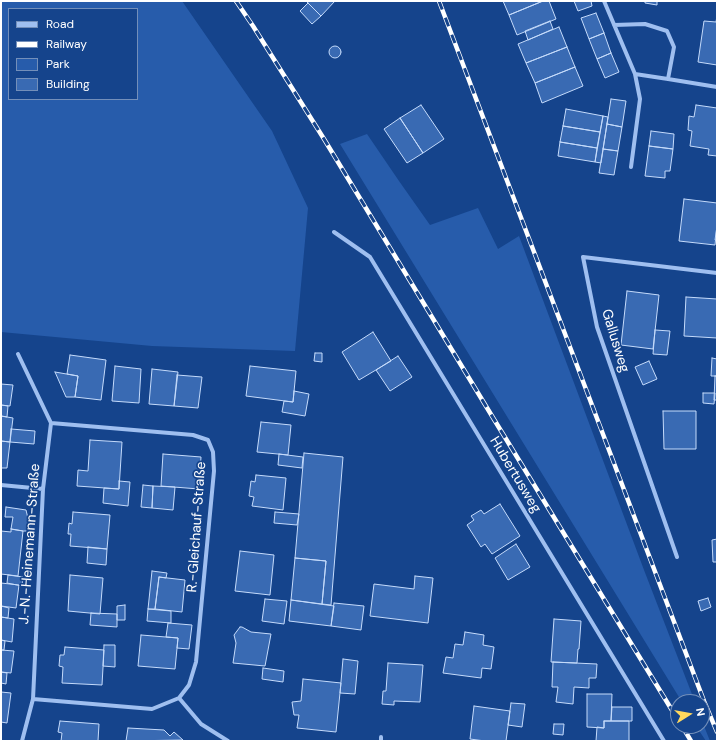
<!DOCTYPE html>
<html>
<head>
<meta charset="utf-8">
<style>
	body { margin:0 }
	#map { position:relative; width:718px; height:742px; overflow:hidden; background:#15448c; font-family:"DM Sans",sans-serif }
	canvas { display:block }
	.frame { position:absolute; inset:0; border:2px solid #fff; pointer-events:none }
	.legend { position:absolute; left:8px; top:8px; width:130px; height:92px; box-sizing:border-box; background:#15448c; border:1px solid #738fba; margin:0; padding:5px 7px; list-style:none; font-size:12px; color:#fff }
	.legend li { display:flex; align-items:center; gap:8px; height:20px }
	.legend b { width:20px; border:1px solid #738fba }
	.north { position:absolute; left:670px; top:694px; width:40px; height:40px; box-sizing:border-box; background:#15448c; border:1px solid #738fba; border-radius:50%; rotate:79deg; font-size:11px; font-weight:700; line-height:16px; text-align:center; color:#fff }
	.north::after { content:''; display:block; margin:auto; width:14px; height:18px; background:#ffd85d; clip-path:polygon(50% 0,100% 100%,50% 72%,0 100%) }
</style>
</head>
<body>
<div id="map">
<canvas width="718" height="742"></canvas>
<div class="frame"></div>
<ul class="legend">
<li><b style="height:5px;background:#9fbff0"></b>Road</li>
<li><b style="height:5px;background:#fff"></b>Railway</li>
<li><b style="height:11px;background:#275cab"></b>Park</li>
<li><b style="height:11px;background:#396ab3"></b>Building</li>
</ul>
<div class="north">N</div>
</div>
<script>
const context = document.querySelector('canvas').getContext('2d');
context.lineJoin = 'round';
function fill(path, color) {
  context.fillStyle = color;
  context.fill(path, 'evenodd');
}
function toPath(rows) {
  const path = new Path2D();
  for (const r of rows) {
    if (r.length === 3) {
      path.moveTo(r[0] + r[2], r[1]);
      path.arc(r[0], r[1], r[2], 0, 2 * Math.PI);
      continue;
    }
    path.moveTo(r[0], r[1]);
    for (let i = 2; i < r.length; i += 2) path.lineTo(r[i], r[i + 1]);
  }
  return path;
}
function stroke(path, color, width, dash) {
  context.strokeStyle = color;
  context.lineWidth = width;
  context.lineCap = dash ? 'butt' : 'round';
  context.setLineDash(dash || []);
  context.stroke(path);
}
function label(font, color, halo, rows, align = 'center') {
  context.font = font + ' "DM Sans",sans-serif';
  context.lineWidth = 3.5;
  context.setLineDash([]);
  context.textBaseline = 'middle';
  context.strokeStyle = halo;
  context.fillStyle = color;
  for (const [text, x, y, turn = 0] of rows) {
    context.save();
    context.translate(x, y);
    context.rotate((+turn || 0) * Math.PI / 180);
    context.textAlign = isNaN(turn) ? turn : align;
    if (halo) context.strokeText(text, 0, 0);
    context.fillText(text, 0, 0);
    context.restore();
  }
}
const green = toPath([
	[1,1,182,1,272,131,308,208,295,351,152,346,1,332],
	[9,9,137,9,137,99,9,99],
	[367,134,399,181,430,225,478,208,498,249,519,236,644,570,695,702,682,702,340,144],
	[702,721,710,741,706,741,696,726,702,726]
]);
const building = toPath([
	[306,1,335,1,321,16,306,1],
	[503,1,543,1,509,15,503,1],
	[543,1,549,1,556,19,517,35,509,15,543,1],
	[574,1,591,1,592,6,578,11,574,1],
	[645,1,657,1,657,5,645,3,645,1],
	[308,3,321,16,312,24,300,11,308,3],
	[596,13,604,33,589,39,581,18,596,13],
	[717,16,717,65,698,62,704,21,716,22,717,16],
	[550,21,553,29,528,40,525,31,550,21],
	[559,27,567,47,526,63,518,44,559,27],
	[604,33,611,53,597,59,589,39,604,33],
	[335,52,6],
	[567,47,575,67,535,83,526,63,567,47],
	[611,53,619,72,605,78,597,59,611,53],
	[575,67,583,86,542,103,535,83,575,67],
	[611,99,626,101,622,127,607,124,611,99],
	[421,105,444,139,423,153,400,118,421,105],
	[696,105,717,108,717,156,708,155,709,149,690,146,692,131,688,130,689,116,694,117,696,105],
	[566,109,603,116,600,132,563,126,566,109],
	[603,116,608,117,601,163,595,162,603,116],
	[400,118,423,153,407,163,384,129,400,118],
	[607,124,622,127,618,151,603,149,607,124],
	[563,126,600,132,597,148,560,142,563,126],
	[651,131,674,134,673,149,649,146,651,131],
	[560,142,597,148,595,162,558,156,560,142],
	[649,146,673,149,670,171,665,171,665,178,645,176,649,146],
	[603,149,618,151,614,175,599,173,603,149],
	[684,199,717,203,717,226,715,245,679,241,684,199],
	[717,226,717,241,715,240,717,226],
	[627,291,659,295,653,349,621,345,627,291],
	[686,297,717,299,717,338,684,336,686,297],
	[655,330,670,331,667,355,653,354,655,330],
	[373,332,391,361,359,380,342,352,373,332],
	[315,353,322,353,322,362,314,361,315,353],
	[70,355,106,360,101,400,75,397,78,376,67,374,70,355],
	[398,356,412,377,390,391,376,370,398,356],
	[712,358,717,359,717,376,711,376,712,358],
	[649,361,657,379,643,385,635,367,649,361],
	[115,366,141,369,139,403,112,401,115,366],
	[250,366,296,371,293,402,246,396,250,366],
	[152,369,178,372,174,406,149,404,152,369],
	[55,372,78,376,75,397,66,397,55,372],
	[177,375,202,377,198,408,174,406,177,375],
	[715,376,717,376,717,400,714,400,715,376],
	[1,384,13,385,10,406,1,405,1,384],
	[294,391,309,394,305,416,282,412,284,401,293,402,294,391],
	[703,393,715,393,714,404,703,403,703,393],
	[1,405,8,406,7,417,1,416,1,405],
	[663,411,696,411,696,449,664,449,663,411],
	[1,416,13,418,10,442,1,441,1,416],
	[261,422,291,425,288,455,257,452,261,422],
	[11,429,35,431,34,444,10,442,11,429],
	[90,440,122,442,119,489,77,486,78,470,88,471,90,440],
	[1,441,10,442,7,468,1,468,1,441],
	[304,453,343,457,331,605,322,604,326,561,295,558,304,453],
	[163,454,201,457,199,489,161,486,163,454],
	[279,454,303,457,302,468,278,465,279,454],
	[256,475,286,478,283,510,252,506,254,497,249,496,251,481,255,482,256,475],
	[119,481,130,482,128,506,103,503,104,488,119,489,119,481],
	[143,485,153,486,152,508,141,507,143,485],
	[153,486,175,487,173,510,152,508,153,486],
	[500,504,520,536,492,554,485,544,481,547,467,525,474,520,471,516,481,510,484,514,500,504],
	[6,507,26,510,31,531,23,531,11,529,13,517,5,517,6,507],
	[73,512,110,515,107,549,70,546,71,534,68,534,69,523,72,524,73,512],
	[275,512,299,514,297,525,274,523,275,512],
	[11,529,23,531,18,576,1,574,1,531,11,532,11,529],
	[717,539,717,562,713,562,712,540,717,539],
	[516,544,530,567,508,580,495,558,516,544],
	[88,547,107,549,106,565,87,563,88,547],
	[240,551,274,555,270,595,235,591,240,551],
	[295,558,326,561,322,604,291,600,295,558],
	[152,571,167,573,166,578,159,577,155,609,148,609,152,571],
	[8,575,23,577,22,586,7,583,8,575],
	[70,575,103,578,100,614,68,611,70,575],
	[415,576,433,578,428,623,370,616,374,584,414,589,415,576],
	[159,577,185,580,182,612,155,609,159,577],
	[1,583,19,585,16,608,1,606,1,583],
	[708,598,711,607,701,611,698,601,708,598],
	[265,599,287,601,284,624,262,621,265,599],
	[291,600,334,606,331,626,289,621,291,600],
	[334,603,364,606,361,630,331,626,334,603],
	[125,605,125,620,117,620,117,606,125,605],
	[1,606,9,608,8,618,1,617,1,606],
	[148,609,171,611,171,623,147,621,148,609],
	[91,613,117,614,117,627,90,625,91,613],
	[1,617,14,619,12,642,1,640,1,617],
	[554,619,581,621,579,649,578,649,577,663,551,662,554,619],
	[168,623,192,625,189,649,177,648,178,638,166,637,168,623],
	[240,627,242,627,251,632,271,634,265,666,233,663,236,643,234,635,240,627],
	[465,632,484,635,483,645,494,647,491,669,482,668,481,678,443,673,446,657,453,658,455,644,463,645,465,632],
	[141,635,178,638,175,669,138,666,141,635],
	[1,640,5,641,4,650,1,650,1,640],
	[104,645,115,645,115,667,103,666,104,645],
	[65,647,104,650,102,685,62,683,63,667,59,666,60,655,64,655,65,647],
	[1,650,14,651,11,673,1,672,1,650],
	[343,659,358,661,355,694,340,693,343,659],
	[553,662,597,664,596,678,589,678,589,688,574,687,573,704,556,702,558,687,552,687,553,662],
	[388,663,423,665,420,702,394,701,394,705,382,704,383,691,386,691,388,663],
	[263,668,284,671,283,682,262,679,263,668],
	[1,672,7,673,6,684,1,683,1,672],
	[303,679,341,683,336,732,297,728,299,715,294,715,292,702,301,701,303,679],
	[1,692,11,693,7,723,1,722,1,692],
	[587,694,612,694,611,721,604,721,604,728,587,727,587,694],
	[511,703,525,704,522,727,508,725,511,703],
	[474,706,510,711,506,741,485,741,470,739,474,706],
	[612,707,632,707,632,721,611,721,612,707],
	[60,721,99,724,98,741,61,741,62,733,58,732,60,721],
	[604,721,629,721,629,741,596,741,597,727,604,728,604,721],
	[554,724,564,724,563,735,553,734,554,724],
	[128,728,164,730,170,736,174,732,183,740,126,741,128,728]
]);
const street = toPath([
	[604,1,635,74,640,99,631,167],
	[614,25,645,24,667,31,674,47,668,79,635,74],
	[668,79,717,87],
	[334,232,370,257,664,741],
	[18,354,51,423,43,489,33,699,22,741],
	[51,423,193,435,208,440,213,452,214,471,196,662,189,685,179,698],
	[1,485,43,489],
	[677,557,597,327,583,257,717,273],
	[33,699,152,709,179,698,201,724,228,741],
	[381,741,381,737]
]);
const rail = toPath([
	[236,1,253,26,324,139,495,421,678,720],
	[439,1,704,701,717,732],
	[682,726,691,741]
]);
const streetNames = [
	["Gallusweg",615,341,73],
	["Hubertusweg",515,475,59],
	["R.-Gleichauf-Straße",197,527,-86],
	["J.-N.-Heinemann-Straße",30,544,-86]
];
fill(green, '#275cab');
fill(building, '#396ab3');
stroke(building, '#c5dbfb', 1);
stroke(street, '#9fbff0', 4);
stroke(rail, '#fff', 4.5);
stroke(rail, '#15448c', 3, [9]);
label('14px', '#fff', '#15448c', streetNames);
</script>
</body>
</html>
